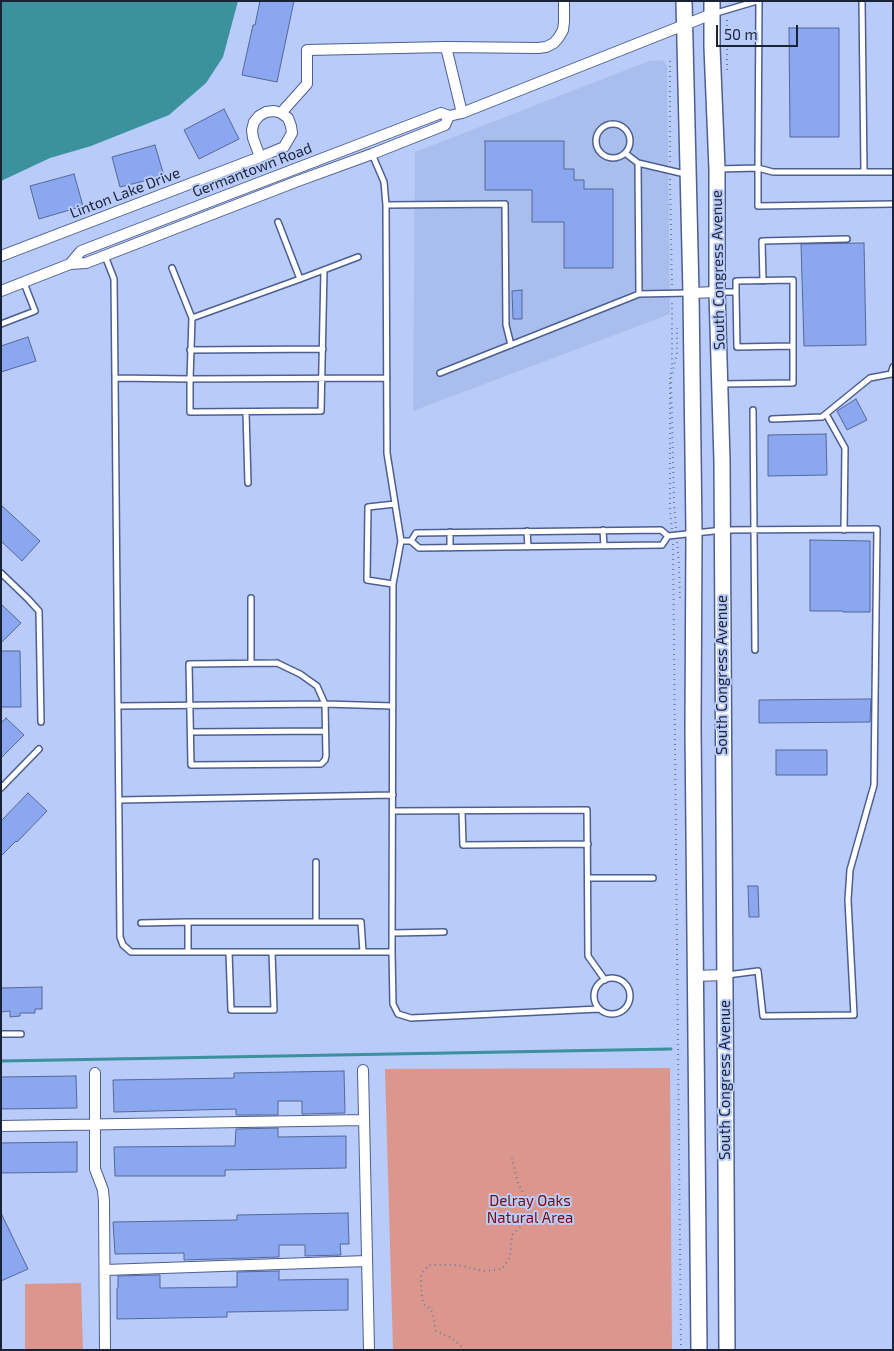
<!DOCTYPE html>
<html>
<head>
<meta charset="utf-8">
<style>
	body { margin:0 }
	#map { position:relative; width:894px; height:1351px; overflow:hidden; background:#b9cbf8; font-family:"Exo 2",sans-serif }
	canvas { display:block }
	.frame { position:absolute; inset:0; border:2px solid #1a2237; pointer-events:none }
	.scale { position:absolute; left:716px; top:25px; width:82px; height:22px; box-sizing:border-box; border:2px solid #1a2237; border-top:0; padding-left:6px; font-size:15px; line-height:18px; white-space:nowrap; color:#1a2237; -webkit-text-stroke:4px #b9cbf8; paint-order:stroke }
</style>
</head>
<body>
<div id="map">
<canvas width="894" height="1351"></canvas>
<div class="frame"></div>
<div class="scale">50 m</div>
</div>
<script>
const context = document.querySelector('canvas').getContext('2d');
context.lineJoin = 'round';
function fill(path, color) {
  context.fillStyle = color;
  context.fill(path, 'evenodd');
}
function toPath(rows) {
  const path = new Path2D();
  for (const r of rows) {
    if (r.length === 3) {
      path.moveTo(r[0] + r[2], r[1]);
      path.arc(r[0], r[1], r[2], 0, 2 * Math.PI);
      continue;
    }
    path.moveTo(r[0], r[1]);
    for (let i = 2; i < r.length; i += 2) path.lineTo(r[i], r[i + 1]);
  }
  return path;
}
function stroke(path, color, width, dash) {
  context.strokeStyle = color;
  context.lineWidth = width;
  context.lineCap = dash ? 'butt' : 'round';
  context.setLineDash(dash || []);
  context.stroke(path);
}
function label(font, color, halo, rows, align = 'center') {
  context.font = font + ' "Exo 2",sans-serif';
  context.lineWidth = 4;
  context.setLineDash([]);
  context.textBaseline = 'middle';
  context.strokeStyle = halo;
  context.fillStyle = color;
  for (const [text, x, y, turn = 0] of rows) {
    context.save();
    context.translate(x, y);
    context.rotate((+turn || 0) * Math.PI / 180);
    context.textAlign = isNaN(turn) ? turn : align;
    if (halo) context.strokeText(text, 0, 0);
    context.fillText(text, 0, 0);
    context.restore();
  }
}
const built = toPath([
	[663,60,667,66,670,314,413,411,415,152,649,61]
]);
const green = toPath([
	[670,1068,672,1350,393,1350,385,1069],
	[81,1283,83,1350,25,1350,25,1284]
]);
const water = toPath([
	[1,1,238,1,223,57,206,83,169,115,91,146,50,158,1,181]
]);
const stream = toPath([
	[1,1061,671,1049]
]);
const building = toPath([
	[260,1,294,1,277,82,242,75,253,25,255,25,260,1],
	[789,28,839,28,839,137,790,137,789,28],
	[224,109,239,139,199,159,184,130,224,109],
	[485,141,564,141,564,169,574,169,574,180,584,180,584,189,613,189,613,268,564,268,564,222,532,222,532,190,485,190,485,141],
	[155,145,164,176,120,187,112,157,155,145],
	[74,174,83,206,39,219,30,186,74,174],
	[864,243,866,345,804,346,801,244,864,243],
	[522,290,522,319,513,319,512,291,522,290],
	[28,337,36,361,1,372,1,346,28,337],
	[856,399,867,420,847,430,837,411,856,399],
	[826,434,827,475,768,476,768,435,826,434],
	[1,505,40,541,22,561,1,541,1,505],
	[810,540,870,541,870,612,843,612,843,611,810,611,810,540],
	[1,604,21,623,1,643,1,604],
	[1,651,20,651,21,707,1,707,1,651],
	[871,699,870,722,759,723,759,700,871,699],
	[6,718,24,735,1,758,1,723,6,718],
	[776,750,827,750,827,775,776,775,776,750],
	[28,793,47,811,17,842,16,841,1,856,1,821,28,793],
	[748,886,758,886,759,917,749,917,748,886],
	[42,987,42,1009,35,1009,35,1013,20,1013,20,1016,10,1017,10,1011,1,1012,1,988,42,987],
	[344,1071,345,1113,302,1114,302,1101,278,1101,278,1115,236,1115,236,1109,114,1112,113,1080,234,1078,234,1073,344,1071],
	[76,1076,77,1108,1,1109,1,1077,76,1076],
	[278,1128,278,1137,346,1136,346,1168,225,1170,225,1176,115,1176,114,1147,235,1146,236,1129,278,1128],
	[77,1142,77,1172,1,1173,1,1143,77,1142],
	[1,1213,28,1269,1,1281,1,1213],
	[348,1213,349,1244,340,1244,341,1255,305,1256,305,1245,279,1245,279,1257,184,1260,184,1253,115,1254,113,1222,237,1220,237,1215,348,1213],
	[279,1271,279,1280,348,1279,348,1310,227,1312,227,1317,117,1319,117,1288,118,1288,118,1276,160,1275,160,1288,237,1287,237,1272,279,1271]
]);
const path = toPath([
	[725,46,727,46,727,70],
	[727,46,727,18],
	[670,61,670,162],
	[670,179,672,287],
	[676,528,674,504,671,379,677,353,677,328],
	[672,529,670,512,670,378,672,365,672,301],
	[677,542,679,564,680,600],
	[673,544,681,1350],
	[465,1350,452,1338,436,1331,431,1309,423,1304,421,1287,421,1274,429,1265,457,1265,485,1271,502,1269,510,1257,512,1235,527,1220,527,1200,518,1183,512,1158]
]);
const service = toPath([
	[862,1,864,172],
	[713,14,757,1],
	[613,141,17],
	[625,153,638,163,685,174],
	[372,154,384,182,386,205,387,453,401,541,411,541,419,548,662,545,668,536,723,530,877,529,874,785,850,870,848,900,854,1015,763,1016,758,971,727,975],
	[638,163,639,294],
	[718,169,758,168,759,1],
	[893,172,773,172,758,168,758,206,893,204],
	[386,205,505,204,506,325,511,345],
	[278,222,300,279],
	[105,256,114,279,115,378,190,379,190,412,321,411,324,270],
	[358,257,300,279,192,318,190,379,387,378],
	[172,268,192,318],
	[763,281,762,241,847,239],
	[718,292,736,292,737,347,793,346],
	[1,324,35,311,24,283],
	[190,350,323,349],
	[440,373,639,294,689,293],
	[115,378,120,937,123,945,131,952,392,952,393,584],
	[722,384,793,383,793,280,736,281,736,292],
	[753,410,755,650],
	[246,412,248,483],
	[826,414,845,448,844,530],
	[772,419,822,417,870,378,891,374,893,367],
	[395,504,368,507,367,580,393,584,401,541],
	[603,530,604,546],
	[527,531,528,547],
	[450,532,450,548],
	[411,541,416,533,661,530,668,536],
	[1,573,28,599,39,611,41,722],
	[251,598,251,663],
	[277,663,300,674,317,686,325,704,326,756,325,760,321,764,191,765,189,664,277,663],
	[118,706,325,704,393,706],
	[191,732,325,731],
	[1,788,39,749],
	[119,800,393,795],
	[393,811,587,810,588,956,605,980],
	[462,811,463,845,588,844],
	[316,862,316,922],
	[588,878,653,878],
	[141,923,188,922],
	[392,933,444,932],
	[188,952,188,922,361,922,363,952],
	[229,952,231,1010,274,1010,272,952],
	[392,952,393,1004,398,1014,411,1018,599,1009],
	[612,996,18],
	[1,1034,21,1034]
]);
const minor = toPath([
	[446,47,462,113],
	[281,113,307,84,307,50,446,47,538,48,546,47,554,43,559,37,563,30,564,22,564,1],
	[1,256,260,157,284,147,292,133,291,126,288,118,281,113,274,111,266,112,259,116,254,122,252,130,253,138,260,157],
	[70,264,81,251,441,113,449,116,462,113,712,14],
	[1,291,70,264,86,263,298,181,372,154,445,125,449,116],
	[691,293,717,292],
	[695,976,724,975],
	[363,1070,369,1350],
	[95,1073,95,1169,103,1190,104,1202,105,1350],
	[1,1126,364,1120],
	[105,1270,367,1261]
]);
const secondary = toPath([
	[684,1,691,293,694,534,693,728,699,1350],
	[712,1,712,47,717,169,717,292,722,461,727,1350]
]);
const streetNames = [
	["Germantown Road",252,170,-21],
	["Linton Lake Drive",125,193,-21],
	["South Congress Avenue",718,270,-91],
	["South Congress Avenue",722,675,-90],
	["South Congress Avenue",725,1080,-90]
];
const parkNames = [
	["Delray Oaks",530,1201],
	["Natural Area",530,1218]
];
fill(built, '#aabeee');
fill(green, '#db968d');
fill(water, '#3b919c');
stroke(stream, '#3b919c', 3);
fill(building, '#8ba7ef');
stroke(building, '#546799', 1);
stroke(service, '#4d5f91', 8);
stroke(minor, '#4d5f91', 12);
stroke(secondary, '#4d5f91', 18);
stroke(path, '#6e7b9d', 2, [1, 4]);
stroke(service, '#fff', 5);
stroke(minor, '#fff', 10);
stroke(secondary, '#fff', 15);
label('15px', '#1a2237', '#b9cbf8', streetNames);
label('15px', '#740f0f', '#b9cbf8', parkNames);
</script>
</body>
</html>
